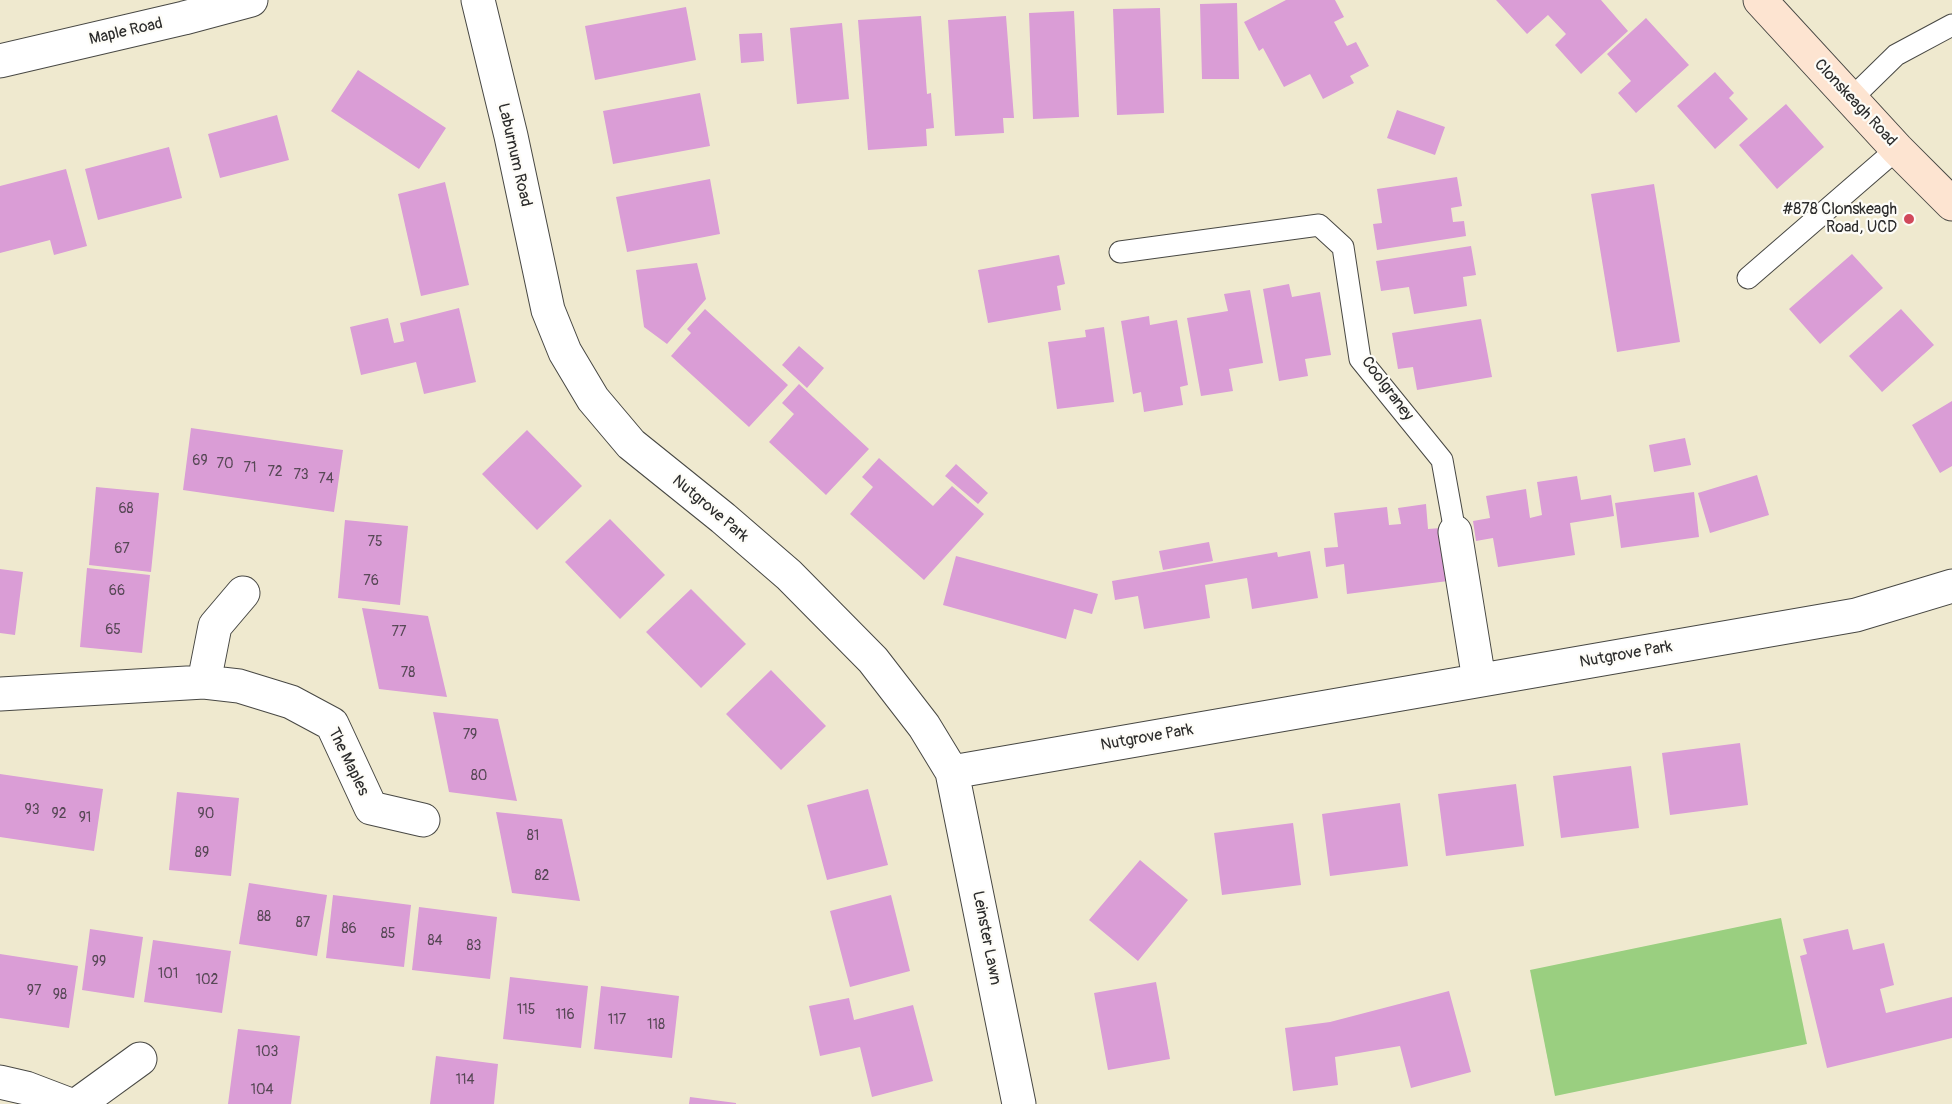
<!DOCTYPE html>
<html>
<head>
<meta charset="utf-8">
<style>
	body { margin:0 }
	canvas { display:block; background:#efe9cf }
</style>
</head>
<body>
<canvas width="1952" height="1104"></canvas>
<script>
const context = document.querySelector('canvas').getContext('2d');
context.lineJoin = 'round';
function fill(path, color) {
  context.fillStyle = color;
  context.fill(path, 'evenodd');
}
function toPath(rows) {
  const path = new Path2D();
  for (const r of rows) {
    path.moveTo(r[0], r[1]);
    for (let i = 2; i < r.length; i += 2) path.lineTo(r[i], r[i + 1]);
  }
  return path;
}
function stroke(path, color, width, dash) {
  context.strokeStyle = color;
  context.lineWidth = width;
  context.lineCap = dash ? 'butt' : 'round';
  context.setLineDash(dash || []);
  context.stroke(path);
}
function label(font, color, halo, rows, align = 'center') {
  context.font = font + ' Pangolin,sans-serif';
  context.lineWidth = 4.5;
  context.setLineDash([]);
  context.textBaseline = 'middle';
  context.strokeStyle = halo;
  context.fillStyle = color;
  for (const [text, x, y, turn = 0] of rows) {
    context.save();
    context.translate(x, y);
    context.rotate((+turn || 0) * Math.PI / 180);
    context.textAlign = isNaN(turn) ? turn : align;
    if (halo) context.strokeText(text, 0, 0);
    context.fillText(text, 0, 0);
    context.restore();
  }
}
const green = toPath([
	[1781,918,1807,1044,1555,1096,1530,970]
]);
const building = toPath([
	[1286,0,1335,0,1344,17,1334,22,1347,46,1356,42,1369,66,1350,76,1354,83,1323,99,1310,74,1284,87,1263,48,1259,51,1244,22],
	[1496,0,1601,0,1628,31,1581,74,1555,45,1566,34,1548,15,1527,34],
	[1237,3,1239,79,1202,79,1200,4],
	[686,7,696,60,595,80,585,26],
	[1160,8,1164,113,1117,115,1113,9],
	[1074,11,1079,117,1033,119,1029,13],
	[921,16,927,94,931,93,934,128,926,129,927,146,868,150,858,20],
	[1006,16,1014,118,1003,118,1004,133,955,136,948,20],
	[1646,18,1689,65,1636,113,1618,93,1631,81,1607,54],
	[842,23,849,99,797,104,790,28],
	[762,33,764,61,741,63,739,34],
	[358,70,446,128,419,169,331,111],
	[1715,72,1734,93,1729,98,1748,119,1715,149,1677,106],
	[700,93,710,146,613,164,603,111],
	[1786,104,1824,147,1777,189,1739,145],
	[1397,110,1445,127,1435,155,1387,138],
	[277,115,289,160,220,178,208,134],
	[169,147,182,198,98,220,85,169],
	[66,169,87,246,54,255,50,240,0,253,0,186],
	[1457,177,1462,206,1451,208,1453,222,1464,221,1466,236,1377,250,1373,224,1382,223,1377,189],
	[710,179,720,234,627,252,616,197],
	[445,182,469,285,421,296,398,194],
	[1654,184,1680,342,1617,352,1591,194],
	[1471,246,1476,275,1463,277,1467,306,1414,314,1409,287,1381,291,1376,261],
	[1852,254,1883,288,1820,344,1789,309],
	[1059,255,1065,284,1057,286,1061,310,988,323,978,270],
	[697,263,706,299,667,344,644,327,636,270],
	[1289,284,1292,297,1320,292,1331,355,1305,359,1308,376,1279,381,1263,289],
	[1250,290,1263,363,1229,369,1233,391,1201,396,1187,318,1228,311,1224,294],
	[459,308,476,382,424,394,416,362,361,375,350,327,388,318,394,343,404,341,400,323],
	[705,309,788,385,749,427,671,356,691,333,687,329],
	[1901,309,1934,345,1882,392,1849,356],
	[1149,316,1150,325,1177,320,1188,385,1180,387,1183,405,1144,412,1141,392,1133,394,1121,321],
	[1481,319,1492,377,1417,390,1413,367,1398,369,1392,333],
	[1104,327,1114,402,1057,409,1048,342,1086,337,1085,330],
	[799,346,824,368,807,388,782,365],
	[799,384,869,449,826,495,769,442,794,414,782,403],
	[1952,401,1952,466,1940,473,1912,425],
	[191,428,343,450,334,512,183,490],
	[527,430,582,486,537,530,482,474],
	[1685,438,1691,465,1654,472,1649,445],
	[879,458,933,506,952,486,984,514,924,580,850,514,873,487,862,477],
	[956,464,988,493,978,504,945,476],
	[1757,475,1769,515,1710,533,1698,493],
	[1577,476,1581,500,1611,495,1614,516,1570,523,1575,555,1498,567,1493,538,1476,541,1473,521,1490,518,1486,496,1526,489,1530,518,1542,515,1537,482],
	[96,487,159,493,151,572,89,565],
	[1694,492,1699,537,1621,548,1615,503],
	[1426,504,1428,529,1441,528,1448,581,1347,594,1344,564,1326,567,1324,548,1338,547,1334,513,1387,507,1389,525,1401,524,1398,508],
	[610,519,665,575,620,619,565,562],
	[345,520,408,526,400,605,338,598],
	[1209,542,1213,561,1163,570,1159,551],
	[1310,551,1318,598,1252,609,1247,578,1205,585,1210,618,1144,629,1138,596,1115,600,1112,581,1277,552,1278,557],
	[956,556,1098,594,1092,614,1074,609,1066,639,943,605],
	[87,568,150,575,142,653,80,647],
	[0,569,23,572,15,635,0,633],
	[691,589,746,644,701,688,646,632],
	[362,608,428,616,447,697,379,689],
	[771,670,826,726,781,770,726,714],
	[433,712,498,719,517,801,449,792],
	[1740,743,1748,805,1670,815,1662,753],
	[1631,766,1639,828,1561,838,1553,776],
	[0,774,103,789,94,851,0,837],
	[1516,784,1524,846,1446,856,1438,794],
	[868,789,888,865,827,880,807,805],
	[177,792,239,798,231,876,169,870],
	[1400,803,1408,866,1330,876,1322,814],
	[496,812,562,819,580,901,512,893],
	[1293,823,1301,885,1222,895,1214,833],
	[1140,860,1188,900,1138,961,1089,920],
	[249,883,327,895,317,956,239,944],
	[333,895,411,905,404,967,326,958],
	[891,895,910,971,850,987,830,911],
	[419,907,497,917,490,979,412,970],
	[90,929,143,937,134,998,82,990],
	[1848,929,1853,950,1884,943,1894,985,1880,989,1886,1013,1952,997,1952,1038,1827,1068,1800,956,1807,954,1803,939],
	[153,940,231,951,222,1013,144,1002],
	[0,954,78,966,69,1028,0,1018],
	[510,977,588,986,581,1048,503,1039],
	[1156,982,1170,1059,1108,1070,1094,993],
	[601,986,679,996,672,1058,594,1049],
	[1449,991,1471,1072,1411,1088,1400,1046,1335,1057,1338,1085,1293,1091,1285,1028,1330,1022],
	[849,998,854,1020,913,1005,933,1081,872,1097,860,1047,820,1056,809,1006],
	[238,1029,300,1036,291,1104,228,1104],
	[436,1056,498,1064,494,1104,430,1104],
	[690,1097,736,1103,736,1104,689,1104]
]);
const service = toPath([
	[1851,99,1896,55,1952,25],
	[1120,252,1319,225,1343,247,1360,359,1442,460,1455,532],
	[1748,278,1897,149]
]);
const minor = toPath([
	[478,0,511,136,548,310,565,352,593,399,631,444,723,518,789,575,873,660,924,726,952,772,1810,623,1856,615,1952,586],
	[0,61,184,18,251,0],
	[1455,532,1479,680],
	[204,682,215,626,243,593],
	[0,694,204,682,239,686,291,702,332,724,371,808,423,820],
	[952,772,1019,1104],
	[0,1082,26,1088,68,1104],
	[78,1104,140,1059]
]);
const secondary = toPath([
	[1760,0,1897,149,1952,204]
]);
const markers = [
	[1909,219,6,"#d1495b"]
];
const numberNames = [
	["69",200,461],
	["70",225,464],
	["71",250,468],
	["72",275,472],
	["73",301,475],
	["74",326,479],
	["68",126,509],
	["75",375,542],
	["67",122,549],
	["76",371,581],
	["66",117,591],
	["65",113,630],
	["77",399,632],
	["78",408,673],
	["79",470,735],
	["80",479,776],
	["93",32,810],
	["92",59,814],
	["90",206,814],
	["91",85,818],
	["81",533,836],
	["89",202,853],
	["82",542,876],
	["88",264,917],
	["87",303,923],
	["86",349,929],
	["85",388,934],
	["84",435,941],
	["83",474,946],
	["99",99,962],
	["101",168,974],
	["102",207,980],
	["97",34,991],
	["98",60,995],
	["115",526,1010],
	["116",565,1015],
	["117",617,1020],
	["118",656,1025],
	["103",267,1052],
	["114",465,1080],
	["104",262,1090]
];
const streetNames = [
	["Maple Road",126,32,-13],
	["Clonskeagh Road",1855,103,47],
	["Laburnum Road",514,155,77],
	["Coolgraney",1387,389,53],
	["Nutgrove Park",710,509,40],
	["Nutgrove Park",1626,655,-10],
	["Nutgrove Park",1147,738,-10],
	["The Maples",348,762,64],
	["Leinster Lawn",986,938,79]
];
const poiNames = [
	["#878 Clonskeagh",1897,210],
	["Road, UCD",1897,228]
];
fill(green, '#9acf80');
fill(building, '#da9dd6');
stroke(service, '#484844', 23);
stroke(minor, '#484844', 35);
stroke(secondary, '#484844', 35);
stroke(service, '#fff', 21);
stroke(minor, '#fff', 33);
stroke(secondary, '#fde4d1', 33);
for (const [x, y, r, color] of markers) {
  const dot = new Path2D();
  dot.arc(x, y, r, 0, 2 * Math.PI);
  context.fillStyle = color;
  context.fill(dot);
  stroke(dot, '#fdfcf7', 2);
}
label('14px', '#574856', null, numberNames);
label('16px', '#2b2b2b', '#fdfcf7', streetNames);
label('16px', '#2b2b2b', '#fdfcf7', poiNames, 'right');
</script>
</body>
</html>
